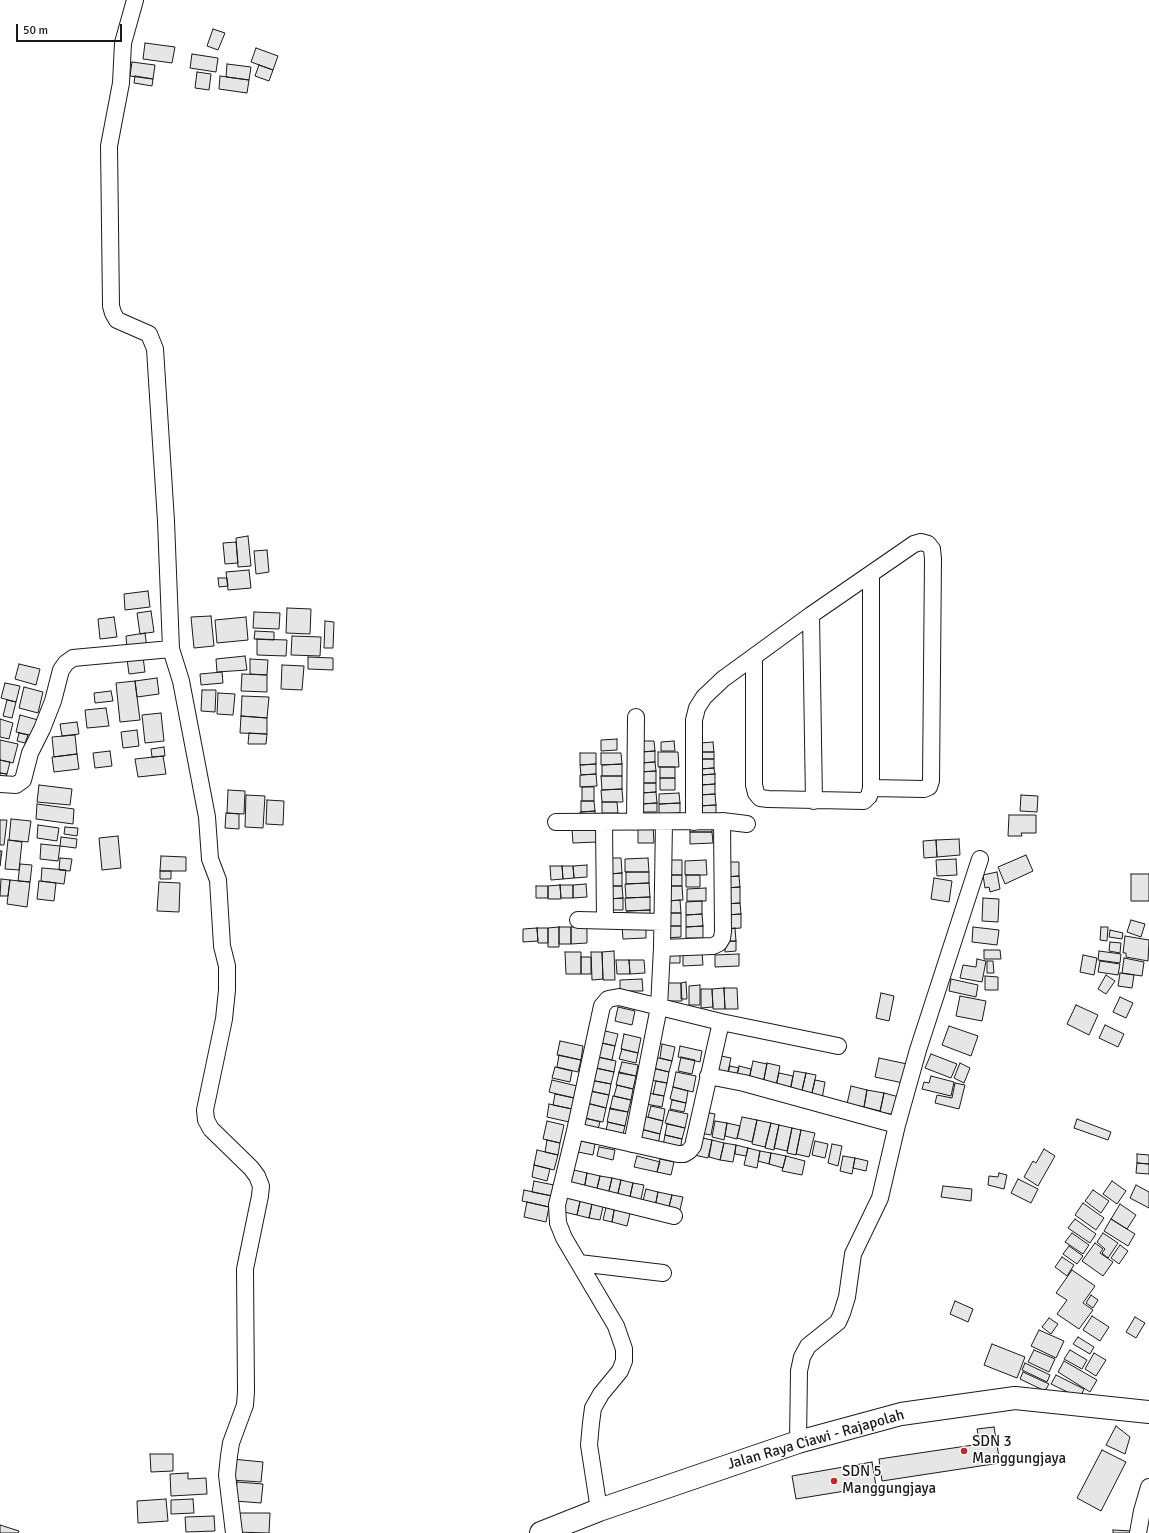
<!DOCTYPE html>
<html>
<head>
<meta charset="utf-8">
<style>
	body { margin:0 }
	#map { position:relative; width:1149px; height:1533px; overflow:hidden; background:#fff; font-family:Signika,sans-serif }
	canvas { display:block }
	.scale { position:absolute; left:16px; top:24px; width:106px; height:18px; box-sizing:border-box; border:2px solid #1a1a1a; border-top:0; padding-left:5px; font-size:12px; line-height:14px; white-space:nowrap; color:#1a1a1a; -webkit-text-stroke:3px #fff; paint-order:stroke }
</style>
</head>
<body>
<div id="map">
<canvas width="1149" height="1533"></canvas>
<div class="scale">50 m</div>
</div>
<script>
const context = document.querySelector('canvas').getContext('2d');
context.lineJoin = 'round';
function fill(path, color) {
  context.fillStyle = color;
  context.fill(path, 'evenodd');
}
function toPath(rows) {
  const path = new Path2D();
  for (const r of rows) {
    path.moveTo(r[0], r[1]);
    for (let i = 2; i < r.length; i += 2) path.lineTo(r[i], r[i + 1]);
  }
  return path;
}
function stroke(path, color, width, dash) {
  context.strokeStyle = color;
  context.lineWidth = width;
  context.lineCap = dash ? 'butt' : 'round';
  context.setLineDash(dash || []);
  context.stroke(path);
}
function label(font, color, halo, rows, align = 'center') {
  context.font = font + ' Signika,sans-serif';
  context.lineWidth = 3;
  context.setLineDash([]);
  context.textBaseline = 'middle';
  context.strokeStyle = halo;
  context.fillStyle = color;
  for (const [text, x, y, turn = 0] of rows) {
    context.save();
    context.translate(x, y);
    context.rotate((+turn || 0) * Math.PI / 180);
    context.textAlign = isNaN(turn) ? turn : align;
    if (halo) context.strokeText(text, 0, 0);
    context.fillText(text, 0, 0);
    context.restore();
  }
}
const building = toPath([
	[213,29,225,33,218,50,207,46,213,29],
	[145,43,175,47,172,63,143,59,145,43],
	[256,48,278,56,273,70,251,62,256,48],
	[192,54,218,58,216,72,190,68,192,54],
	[132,62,155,65,153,79,130,76,132,62],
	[227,64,251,67,249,80,226,77,227,64],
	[259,65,273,70,269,81,255,76,259,65],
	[197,72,211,74,209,90,195,88,197,72],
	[135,76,153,79,152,86,134,83,135,76],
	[220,76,249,80,247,93,219,89,220,76],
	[248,536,251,566,238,567,236,538,248,536],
	[236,542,238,563,225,564,223,543,236,542],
	[267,550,269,572,256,574,254,551,267,550],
	[249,570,251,588,228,590,226,572,249,570],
	[218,578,227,578,228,586,219,587,218,578],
	[148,591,150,607,125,610,124,594,148,591],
	[287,608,311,609,310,634,286,633,287,608],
	[151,611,154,632,140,634,137,613,151,611],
	[254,612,280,613,279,629,253,628,254,612],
	[211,616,214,646,194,648,191,617,211,616],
	[114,617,117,637,100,639,98,619,114,617],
	[246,617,248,640,217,643,215,620,246,617],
	[325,621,334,622,333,648,324,648,325,621],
	[255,631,274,632,274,640,254,639,255,631],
	[145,633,147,648,127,650,126,636,145,633],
	[292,636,321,637,320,656,291,655,292,636],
	[257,639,287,640,286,656,257,655,257,639],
	[245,656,247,670,217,672,216,659,245,656],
	[143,657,145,672,129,674,127,659,143,657],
	[308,657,333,658,333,670,308,669,308,657],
	[250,659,268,660,267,675,250,674,250,659],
	[19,664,40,669,36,685,15,679,19,664],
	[282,665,304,666,302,690,281,689,282,665],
	[222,672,223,683,201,685,200,674,222,672],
	[242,674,267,675,267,692,241,691,242,674],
	[157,678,159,694,137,697,135,681,157,678],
	[135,681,140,720,120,722,116,683,135,681],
	[5,683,20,686,16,702,1,698,5,683],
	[24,687,43,692,38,713,19,708,24,687],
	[202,690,216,690,215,712,201,711,202,690],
	[111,691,113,701,95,703,94,693,111,691],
	[218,693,235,694,233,715,217,714,218,693],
	[242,696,269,697,267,718,241,716,242,696],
	[7,700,16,702,12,718,3,716,7,700],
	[106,708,109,726,87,728,85,710,106,708],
	[161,713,164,741,145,743,142,715,161,713],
	[20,715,38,720,34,736,16,732,20,715],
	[241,716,267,718,267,734,240,733,241,716],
	[0,719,13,723,9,739,0,737,0,719],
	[77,722,79,734,62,736,60,724,77,722],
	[137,730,139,746,123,748,121,732,137,730],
	[19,733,28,735,25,743,17,741,19,733],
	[249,733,267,734,266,744,248,744,249,733],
	[75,735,77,754,54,757,52,737,75,735],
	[617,739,617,750,601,751,601,740,617,739],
	[0,740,18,744,13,763,0,760,0,740],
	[642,741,654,741,655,751,642,752,642,741],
	[674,741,675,751,661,751,661,742,674,741],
	[713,742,714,752,700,752,700,743,713,742],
	[164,747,165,756,152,757,151,749,164,747],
	[110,751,112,766,95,768,93,753,110,751],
	[655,751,655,762,640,763,640,752,655,751],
	[658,752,678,752,679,767,658,767,658,752],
	[700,752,714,752,714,759,700,759,700,752],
	[580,753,596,753,596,764,580,765,580,753],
	[601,753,621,753,622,764,601,765,601,753],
	[77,754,79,769,54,772,52,757,77,754],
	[163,756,166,774,138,777,135,759,163,756],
	[699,759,714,759,714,768,699,769,699,759],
	[0,760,10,762,7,774,0,773,0,760],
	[655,762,656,771,641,772,641,763,655,762],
	[596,764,596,774,581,775,580,765,596,764],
	[622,764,622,776,602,776,602,765,622,764],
	[660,767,675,767,675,778,660,778,660,767],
	[714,768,715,774,700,775,700,769,714,768],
	[656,771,656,783,640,783,639,772,656,771],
	[0,773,7,774,5,781,0,779,0,773],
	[596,774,597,786,580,787,580,775,596,774],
	[715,774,715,784,702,785,701,775,715,774],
	[601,776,622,776,622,789,602,790,601,776],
	[660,778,675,778,675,790,660,790,660,778],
	[641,783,656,783,656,792,641,793,641,783],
	[715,784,715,794,700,795,700,785,715,784],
	[39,785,72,789,70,805,37,802,39,785],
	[582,787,594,787,594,801,582,801,582,787],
	[622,789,623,802,602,802,601,790,622,789],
	[228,790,245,791,244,814,227,813,228,790],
	[656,792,657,803,641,804,641,793,656,792],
	[679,793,680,803,659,804,659,794,679,793],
	[715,794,716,805,698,806,698,795,715,794],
	[246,795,265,796,263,828,245,827,246,795],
	[1021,795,1038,796,1037,812,1020,811,1021,795],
	[267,800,284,801,283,825,266,824,267,800],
	[581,801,594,801,595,811,581,812,581,801],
	[602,802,617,802,618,813,602,813,602,802],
	[657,803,657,812,641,812,641,804,657,803],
	[680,803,680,813,659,814,659,804,680,803],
	[37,804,74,809,73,824,36,819,37,804],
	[716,805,716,817,699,818,699,806,716,805],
	[595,811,595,818,580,819,580,812,595,811],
	[226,813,239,814,239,829,225,828,226,813],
	[1009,815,1036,815,1036,833,1021,833,1022,836,1008,836,1009,815],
	[11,819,31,821,28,842,9,840,11,819],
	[0,820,7,820,4,845,0,845,0,820],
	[38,825,59,828,57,841,37,838,38,825],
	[712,825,712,832,690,832,690,826,712,825],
	[653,826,654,843,638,843,638,827,653,826],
	[65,827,78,828,77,836,64,834,65,827],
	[597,828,597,842,573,843,572,829,597,828],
	[690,832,712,832,713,843,690,844,690,832],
	[118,836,121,868,102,870,99,838,118,836],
	[61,837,77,839,76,848,60,846,61,837],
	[959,839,960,855,937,857,936,840,959,839],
	[8,840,22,842,19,870,5,869,8,840],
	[936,840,937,857,924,858,923,841,936,840],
	[41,844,60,846,58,861,40,859,41,844],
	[0,851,2,851,0,866,0,851],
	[1026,855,1033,871,1005,884,998,867,1026,855],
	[161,856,186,857,186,871,160,871,161,856],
	[60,858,72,859,70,871,59,870,60,858],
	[609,858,621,858,622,873,610,874,609,858],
	[648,858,649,872,625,872,625,859,648,858],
	[956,859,957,875,937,876,936,860,956,859],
	[668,860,682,860,682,875,668,875,668,860],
	[706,860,707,875,685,875,685,861,706,860],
	[725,862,739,862,739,876,725,877,725,862],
	[20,864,32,865,30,882,18,881,20,864],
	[587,865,587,877,574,878,573,866,587,865],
	[550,866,562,866,563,879,551,880,550,866],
	[562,866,573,866,574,878,563,879,562,866],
	[42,868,66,870,64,884,41,881,42,868],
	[160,871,171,871,171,879,160,879,160,871],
	[626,872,649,872,649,883,626,884,626,872],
	[997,872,1000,889,990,892,989,887,985,888,983,875,997,872],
	[622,873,622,886,609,886,609,874,622,873],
	[1131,874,1149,874,1149,901,1131,901,1131,874],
	[669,875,682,875,682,886,669,886,669,875],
	[686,875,700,875,700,887,686,887,686,875],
	[739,876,740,887,726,888,725,877,739,876],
	[934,878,952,881,949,902,931,899,934,878],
	[1,879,10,880,8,896,0,896,1,879],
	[10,880,30,882,27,907,7,904,10,880],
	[39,881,56,883,54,901,37,899,39,881],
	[159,882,180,883,179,912,157,911,159,882],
	[649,883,650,897,626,898,625,884,649,883],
	[586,884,587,897,573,898,573,885,586,884],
	[560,885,561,899,548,899,548,886,560,885],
	[560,885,573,885,573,898,561,898,560,885],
	[536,886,548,886,548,898,536,898,536,886],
	[608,886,622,886,623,898,609,899,608,886],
	[665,886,682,886,683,900,666,901,665,886],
	[740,887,740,903,726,904,726,888,740,887],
	[706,888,706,901,687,901,687,889,706,888],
	[650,897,650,910,626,911,625,898,650,897],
	[623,898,623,910,608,910,608,899,623,898],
	[983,898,999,899,998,922,982,921,983,898],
	[680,900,681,913,667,913,667,901,680,900],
	[702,901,702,914,686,915,686,902,702,901],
	[740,903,741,914,726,915,725,904,740,903],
	[650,910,650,917,627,917,627,911,650,910],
	[667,913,681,913,681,926,667,926,667,913],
	[702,914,703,926,686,927,686,915,702,914],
	[741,914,741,928,726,929,726,915,741,914],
	[1131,920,1145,924,1141,937,1127,932,1131,920],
	[646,925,646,938,623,939,622,926,646,925],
	[587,926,587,943,571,944,571,927,587,926],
	[666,926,681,926,681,937,666,938,666,926],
	[703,926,703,938,686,938,686,927,703,926],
	[559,927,559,947,548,947,548,928,559,927],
	[559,927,571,927,571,944,559,944,559,927],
	[973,927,999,930,997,945,972,942,973,927],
	[1101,927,1108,927,1107,941,1100,940,1101,927],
	[537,928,538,941,523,942,523,929,537,928],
	[537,928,548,928,548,943,538,943,537,928],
	[735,928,736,941,726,941,726,929,735,928],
	[1110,930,1123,933,1122,939,1109,937,1110,930],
	[1125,936,1149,940,1148,961,1126,957,1126,953,1123,953,1125,936],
	[736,941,736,951,725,952,725,942,736,941],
	[1110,942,1121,943,1120,953,1109,951,1110,942],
	[984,950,1000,950,1001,959,984,959,984,950],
	[614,951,615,980,603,980,602,952,614,951],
	[1099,951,1121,954,1120,963,1098,960,1099,951],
	[565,952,581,952,581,974,566,974,565,952],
	[591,952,602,952,603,979,592,980,591,952],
	[680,952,680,963,665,963,665,953,680,952],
	[702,952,703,965,683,966,683,953,702,952],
	[739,954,739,966,715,967,715,955,739,954],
	[1083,955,1097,958,1094,975,1080,972,1083,955],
	[581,957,591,957,591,974,581,974,581,957],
	[1124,958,1144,962,1142,976,1122,973,1124,958],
	[977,959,986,961,982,982,960,978,963,965,976,967,977,959],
	[616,960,629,960,630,974,617,974,616,960],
	[629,960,644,960,645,973,630,974,629,960],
	[987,961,993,961,994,973,987,973,987,961],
	[1100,961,1120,964,1118,975,1098,972,1100,961],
	[1120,973,1134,975,1132,988,1118,986,1120,973],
	[1106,975,1115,981,1106,994,1098,989,1106,975],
	[985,976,998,977,998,990,985,990,985,976],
	[642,979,643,991,620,991,620,980,642,979],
	[951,979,978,985,976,997,949,991,951,979],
	[686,982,687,999,681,999,681,983,686,982],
	[666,983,681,983,682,1001,666,1001,666,983],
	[700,985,700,1005,689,1005,689,986,700,985],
	[724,988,725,1009,713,1009,712,989,724,988],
	[724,988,737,988,738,1009,725,1009,724,988],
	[701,989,712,989,713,1007,701,1008,701,989],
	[881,993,894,996,889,1021,876,1018,881,993],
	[960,996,986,1001,982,1021,956,1016,960,996],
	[1120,997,1133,1003,1126,1018,1113,1012,1120,997],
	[1076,1005,1098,1015,1089,1035,1067,1024,1076,1005],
	[618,1007,635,1011,632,1025,615,1021,618,1007],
	[1105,1025,1124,1034,1118,1047,1099,1038,1105,1025],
	[949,1026,978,1036,971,1056,942,1045,949,1026],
	[601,1030,618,1034,615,1046,598,1042,601,1030],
	[624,1034,641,1038,638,1053,621,1049,624,1034],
	[560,1041,583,1046,581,1060,557,1055,560,1041],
	[597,1042,615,1046,612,1060,594,1056,597,1042],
	[662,1044,675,1047,672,1061,660,1058,662,1044],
	[680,1046,702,1051,700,1062,678,1057,680,1046],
	[622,1049,638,1053,636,1063,619,1059,622,1049],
	[931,1054,957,1064,951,1078,925,1068,931,1054],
	[559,1055,581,1060,578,1072,557,1067,559,1055],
	[716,1055,731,1058,727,1076,712,1072,716,1055],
	[597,1057,616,1061,614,1072,595,1068,597,1057],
	[654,1057,672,1061,669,1072,652,1068,654,1057],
	[681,1057,695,1060,692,1074,678,1071,681,1057],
	[879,1058,907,1064,903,1083,875,1077,879,1058],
	[753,1061,767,1064,763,1084,749,1080,753,1061],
	[622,1062,638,1065,636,1076,619,1073,622,1062],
	[767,1063,780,1066,776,1086,763,1084,767,1063],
	[960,1063,970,1068,964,1083,954,1078,960,1063],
	[730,1066,739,1068,736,1078,727,1076,730,1066],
	[739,1066,751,1069,749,1080,736,1078,739,1066],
	[555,1067,572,1071,570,1082,552,1078,555,1067],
	[592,1067,614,1072,611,1084,590,1080,592,1067],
	[653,1068,669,1072,667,1083,650,1080,653,1068],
	[794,1071,806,1073,801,1095,790,1092,794,1071],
	[619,1072,636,1076,633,1089,616,1085,619,1072],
	[676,1072,696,1076,693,1092,673,1087,676,1072],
	[779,1073,793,1076,790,1090,776,1086,779,1073],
	[806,1073,816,1075,811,1097,801,1095,806,1073],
	[931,1076,954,1082,951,1096,922,1089,924,1082,929,1083,931,1076],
	[552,1080,577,1086,574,1098,549,1092,552,1080],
	[590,1080,611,1084,609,1095,587,1090,590,1080],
	[815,1080,825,1082,822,1099,811,1097,815,1080],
	[656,1081,667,1083,664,1096,653,1094,656,1081],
	[955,1083,965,1085,959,1109,935,1103,937,1095,952,1098,955,1083],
	[617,1085,633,1089,631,1100,614,1096,617,1085],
	[851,1086,867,1090,864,1107,847,1104,851,1086],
	[673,1087,688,1091,686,1103,670,1099,673,1087],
	[867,1090,884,1093,880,1111,864,1107,867,1090],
	[589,1091,609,1095,606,1108,586,1103,589,1091],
	[648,1093,664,1096,662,1107,646,1104,648,1093],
	[884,1093,899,1097,895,1115,880,1112,884,1093],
	[555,1094,574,1098,572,1109,553,1105,555,1094],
	[613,1096,631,1100,628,1112,610,1109,613,1096],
	[672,1100,686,1103,684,1112,670,1109,672,1100],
	[587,1103,606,1108,603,1122,584,1118,587,1103],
	[549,1104,572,1109,569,1122,547,1117,549,1104],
	[651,1106,665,1109,663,1121,648,1117,651,1106],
	[610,1108,628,1112,625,1126,607,1122,610,1108],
	[669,1110,688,1114,685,1128,665,1123,669,1110],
	[705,1112,715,1114,711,1135,700,1133,705,1112],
	[643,1116,663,1121,660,1134,640,1129,643,1116],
	[742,1117,757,1120,752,1142,737,1138,742,1117],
	[585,1118,600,1122,597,1132,582,1129,585,1118],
	[1077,1119,1111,1132,1108,1140,1074,1128,1077,1119],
	[757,1120,771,1123,765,1147,752,1144,757,1120],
	[547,1121,564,1125,560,1143,543,1139,547,1121],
	[715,1121,727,1123,724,1140,712,1137,715,1121],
	[608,1122,625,1126,622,1138,605,1134,608,1122],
	[727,1123,740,1126,737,1139,725,1136,727,1123],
	[771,1123,779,1125,774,1150,765,1148,771,1123],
	[667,1124,685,1128,682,1139,665,1135,667,1124],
	[779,1125,792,1128,787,1151,774,1148,779,1125],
	[792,1128,801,1130,796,1155,787,1153,792,1128],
	[641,1129,660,1134,658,1145,639,1141,641,1129],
	[801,1130,815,1133,809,1157,796,1154,801,1130],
	[665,1135,682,1139,680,1150,663,1146,665,1135],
	[698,1137,712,1140,708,1158,694,1155,698,1137],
	[547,1140,560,1143,558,1155,545,1152,547,1140],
	[712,1140,724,1143,720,1160,709,1157,712,1140],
	[581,1141,595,1144,593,1155,578,1152,581,1141],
	[815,1141,828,1144,825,1158,812,1155,815,1141],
	[724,1143,736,1145,733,1162,720,1160,724,1143],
	[832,1144,842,1146,838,1166,828,1163,832,1144],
	[736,1145,748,1148,746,1156,735,1154,736,1145],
	[599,1147,615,1150,613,1160,597,1156,599,1147],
	[748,1148,760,1151,757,1168,744,1165,748,1148],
	[1044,1149,1055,1156,1038,1186,1024,1177,1033,1161,1036,1163,1044,1149],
	[537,1150,558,1155,554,1170,534,1165,537,1150],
	[760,1151,771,1153,769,1164,758,1161,760,1151],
	[771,1153,786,1156,783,1168,769,1164,771,1153],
	[1137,1154,1149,1155,1149,1164,1137,1163,1137,1154],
	[637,1156,660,1162,657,1172,634,1167,637,1156],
	[786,1156,805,1161,802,1175,782,1171,786,1156],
	[843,1156,855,1158,852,1174,840,1171,843,1156],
	[855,1158,868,1161,866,1171,853,1168,855,1158],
	[660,1159,674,1162,671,1175,657,1172,660,1159],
	[1137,1163,1149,1164,1149,1174,1136,1173,1137,1163],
	[534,1165,550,1169,547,1181,532,1177,534,1165],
	[574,1170,587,1173,584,1189,570,1186,574,1170],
	[587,1173,600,1176,596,1192,584,1190,587,1173],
	[999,1173,1007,1175,1004,1189,988,1185,989,1176,998,1177,999,1173],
	[600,1176,612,1178,608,1195,596,1193,600,1176],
	[612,1178,621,1180,617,1197,608,1195,612,1178],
	[1018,1179,1038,1189,1031,1203,1011,1193,1018,1179],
	[621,1180,633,1183,629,1201,617,1198,621,1180],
	[534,1181,554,1185,552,1196,532,1192,534,1181],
	[1112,1181,1126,1191,1117,1204,1103,1194,1112,1181],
	[633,1183,644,1185,640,1204,629,1201,633,1183],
	[1136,1185,1149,1192,1149,1208,1130,1198,1136,1185],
	[943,1186,972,1189,971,1201,941,1197,943,1186],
	[646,1189,658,1192,655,1207,642,1205,646,1189],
	[524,1190,552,1196,549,1207,522,1201,524,1190],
	[1093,1190,1109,1201,1101,1213,1085,1201,1093,1190],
	[658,1192,672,1195,668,1210,655,1207,658,1192],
	[567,1194,581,1197,577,1215,564,1212,567,1194],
	[672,1195,683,1197,679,1214,668,1211,672,1195],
	[581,1197,593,1199,589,1218,577,1215,581,1197],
	[593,1199,604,1202,600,1220,589,1218,593,1199],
	[527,1202,549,1207,546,1222,524,1217,527,1202],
	[607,1203,615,1205,612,1222,603,1220,607,1203],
	[1083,1203,1104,1218,1096,1230,1075,1215,1083,1203],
	[1120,1204,1136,1215,1127,1229,1111,1219,1120,1204],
	[615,1205,631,1209,627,1226,612,1222,615,1205],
	[1075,1219,1096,1234,1090,1243,1068,1228,1075,1219],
	[1111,1219,1135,1234,1128,1246,1104,1231,1111,1219],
	[1072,1233,1089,1245,1083,1254,1065,1242,1072,1233],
	[1103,1233,1118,1243,1108,1258,1102,1253,1105,1249,1097,1242,1103,1233],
	[1095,1243,1103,1249,1100,1253,1113,1262,1103,1276,1082,1261,1095,1243],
	[1120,1245,1128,1251,1119,1264,1111,1258,1120,1245],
	[1069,1246,1083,1256,1077,1264,1063,1254,1069,1246],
	[1062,1257,1074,1265,1067,1276,1055,1267,1062,1257],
	[1072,1270,1095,1286,1083,1303,1093,1310,1079,1329,1057,1314,1067,1300,1056,1293,1072,1270],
	[1091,1295,1098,1300,1093,1308,1086,1303,1091,1295],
	[955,1301,973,1309,968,1322,950,1314,955,1301],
	[1092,1316,1109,1327,1100,1341,1083,1330,1092,1316],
	[1135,1317,1145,1323,1136,1338,1126,1332,1135,1317],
	[1049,1318,1058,1324,1051,1334,1042,1327,1049,1318],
	[1039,1330,1064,1341,1056,1358,1031,1346,1039,1330],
	[1078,1337,1094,1347,1090,1354,1073,1344,1078,1337],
	[992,1344,1025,1357,1017,1378,984,1365,992,1344],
	[1034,1350,1055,1359,1049,1372,1028,1362,1034,1350],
	[1070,1350,1087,1360,1082,1369,1064,1359,1070,1350],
	[1094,1353,1106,1360,1096,1376,1085,1369,1094,1353],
	[1064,1361,1097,1380,1090,1392,1058,1372,1064,1361],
	[1025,1363,1050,1375,1047,1382,1022,1370,1025,1363],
	[1023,1372,1049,1384,1045,1391,1020,1379,1023,1372],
	[1056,1375,1084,1389,1080,1398,1051,1384,1056,1375],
	[1116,1426,1130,1437,1125,1454,1106,1445,1116,1426],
	[994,1427,1000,1463,882,1481,879,1459,980,1444,977,1429,994,1427],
	[1102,1450,1126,1462,1101,1511,1077,1498,1102,1450],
	[150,1454,173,1454,173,1471,151,1472,150,1454],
	[232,1459,263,1462,261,1482,231,1480,232,1459],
	[872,1462,876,1486,796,1499,792,1476,872,1462],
	[188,1473,188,1479,206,1478,207,1494,171,1496,170,1474,188,1473],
	[237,1482,263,1484,261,1503,235,1501,237,1482],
	[166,1499,168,1521,138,1523,137,1501,166,1499],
	[193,1499,194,1513,171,1514,171,1500,193,1499],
	[235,1513,270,1513,269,1533,235,1532,235,1513],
	[214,1516,215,1531,186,1532,185,1517,214,1516],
	[0,1525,19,1531,18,1533,0,1533,0,1525],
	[1113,1530,1131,1531,1131,1533,1113,1533,1113,1530]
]);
const minor = toPath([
	[135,0,123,43,121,83,109,146,111,306,113,313,117,320,149,334,155,349,166,521,171,649,181,681,207,817,210,859,218,880,222,946,227,966,227,990,224,1019,205,1110,206,1120,211,1129,251,1168,257,1176,261,1186,260,1196,245,1269,246,1392,245,1405,231,1443,229,1456,227,1475,234,1533],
	[811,615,814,801],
	[754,657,754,785,756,793,760,798,768,799,864,801,869,796,871,788,871,574],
	[0,784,16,785,23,780,30,753,42,729,53,701,61,670,66,663,73,658,171,649],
	[556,822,722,821,747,824],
	[635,822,636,717],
	[694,822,694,720,697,708,704,697,723,679,811,615,914,544,921,542,928,544,932,549,933,559,931,781,929,787,924,789,871,788],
	[604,823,605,920],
	[578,920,662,922],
	[662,948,713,946,719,943,722,938,723,931,722,821],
	[708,1076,744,1083,897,1125],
	[575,1131,678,1154,684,1154,689,1151,693,1146,721,1022],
	[632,1144,659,1007,662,948,664,822],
	[561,1188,674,1216],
	[579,1263,663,1273],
	[798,1442,799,1371,802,1357,808,1346,838,1322,842,1313,847,1297,853,1254,880,1198,897,1125,918,1050,980,859],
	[599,1510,589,1445,591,1423,593,1408,601,1394,620,1371,624,1361,624,1349,616,1326,564,1238,558,1223,557,1205,575,1131,602,1006,608,999,619,997,721,1022,838,1046],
	[1138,1533,1142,1511,1149,1487]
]);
const highway = toPath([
	[541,1533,599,1510,798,1442,901,1414,1015,1398,1149,1412]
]);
const markers = [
	[964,1451,4,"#c62828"],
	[834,1481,4,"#c62828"]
];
const streetNames = [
	["Jalan Raya Ciawi - Rajapolah",816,1440,-16]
];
const poiNames = [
	["SDN 3",972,1442],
	["Manggungjaya",972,1459],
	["SDN 5",842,1472],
	["Manggungjaya",842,1489]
];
fill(building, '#e6e6e6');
stroke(building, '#1a1a1a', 1);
stroke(minor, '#1a1a1a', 18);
stroke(highway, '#1a1a1a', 24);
stroke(minor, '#fff', 16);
stroke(highway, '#fff', 22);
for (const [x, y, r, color] of markers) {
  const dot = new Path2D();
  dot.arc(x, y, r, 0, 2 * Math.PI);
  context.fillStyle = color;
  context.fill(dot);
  stroke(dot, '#fff', 1.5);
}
label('15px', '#1a1a1a', '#fff', streetNames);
label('15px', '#1a1a1a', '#fff', poiNames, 'left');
</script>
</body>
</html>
